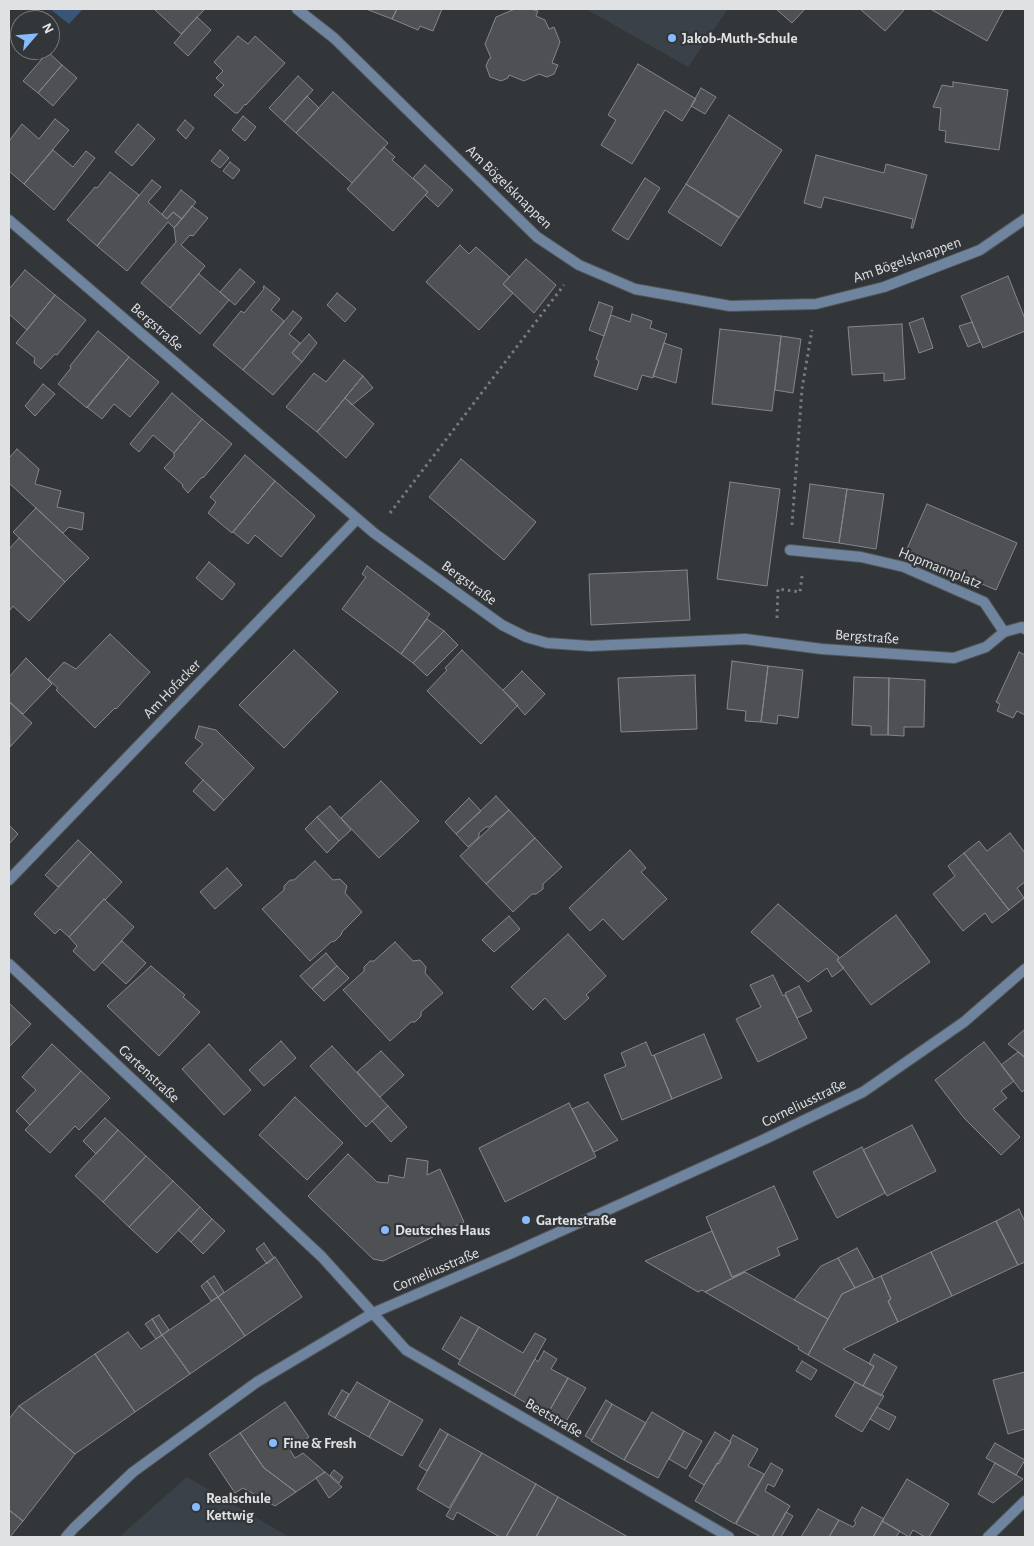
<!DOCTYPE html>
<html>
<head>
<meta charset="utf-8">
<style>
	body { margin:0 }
	#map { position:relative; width:1034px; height:1546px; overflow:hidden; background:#333639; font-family:"Alegreya Sans",sans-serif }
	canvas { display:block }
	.frame { position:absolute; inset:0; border:10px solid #dfe1e3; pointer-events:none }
	.north { position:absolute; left:10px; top:10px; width:50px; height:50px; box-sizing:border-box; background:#333639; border:1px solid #787a7d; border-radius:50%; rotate:63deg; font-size:14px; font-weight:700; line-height:20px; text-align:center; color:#dfe1e3 }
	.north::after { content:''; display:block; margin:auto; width:18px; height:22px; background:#87bbfb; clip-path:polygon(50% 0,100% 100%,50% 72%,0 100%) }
</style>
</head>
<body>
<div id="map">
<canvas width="1034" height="1546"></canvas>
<div class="frame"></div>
<div class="north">N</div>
</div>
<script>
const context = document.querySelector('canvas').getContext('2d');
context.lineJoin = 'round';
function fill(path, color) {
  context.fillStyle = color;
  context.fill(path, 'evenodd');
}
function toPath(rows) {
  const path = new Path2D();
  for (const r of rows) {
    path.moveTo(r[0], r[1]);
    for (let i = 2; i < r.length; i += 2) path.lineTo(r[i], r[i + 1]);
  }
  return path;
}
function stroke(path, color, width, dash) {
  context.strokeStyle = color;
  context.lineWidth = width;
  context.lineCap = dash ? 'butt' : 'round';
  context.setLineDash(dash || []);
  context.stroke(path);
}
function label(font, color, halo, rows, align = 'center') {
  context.font = font + ' "Alegreya Sans",sans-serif';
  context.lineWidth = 4.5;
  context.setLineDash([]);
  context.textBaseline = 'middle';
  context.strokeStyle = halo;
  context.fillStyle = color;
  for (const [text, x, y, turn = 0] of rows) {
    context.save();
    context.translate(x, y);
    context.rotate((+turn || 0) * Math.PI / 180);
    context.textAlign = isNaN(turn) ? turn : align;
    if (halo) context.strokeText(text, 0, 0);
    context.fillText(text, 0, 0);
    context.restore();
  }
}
const built = toPath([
	[586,9,728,9,688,67],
	[187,1477,289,1537,119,1537]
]);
const green = toPath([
	[50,9,83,9,69,24]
]);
const building = toPath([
	[154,9,205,9,181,34,154,9],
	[366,9,397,9,392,19,366,9],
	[397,9,442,9,433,31,420,26,418,30,392,19,397,9],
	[515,9,530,9,538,11,536,16,545,20,549,29,554,27,560,42,552,63,558,65,554,74,547,77,539,74,524,81,509,75,508,78,501,81,490,77,486,66,489,59,491,58,485,44,496,17,515,9],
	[776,9,805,9,792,23,776,9],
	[860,9,905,9,885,31,860,9],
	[932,9,1004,9,987,41,932,10,932,9],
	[197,17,211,30,188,56,174,43,197,17],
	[238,36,248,44,255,36,285,63,246,105,245,104,238,113,235,113,214,95,224,85,216,78,223,71,214,62,238,36],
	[48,52,62,65,38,93,23,81,48,52],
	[638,64,696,99,682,121,665,110,632,164,601,145,616,120,608,115,638,64],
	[62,65,77,78,53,106,38,93,62,65],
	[298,76,313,90,284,122,269,108,298,76],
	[953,82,1008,90,999,150,945,142,946,131,939,130,941,108,933,107,942,85,953,87,953,82],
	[701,88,716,97,705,114,691,106,701,88],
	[333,92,388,143,352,183,296,133,333,92],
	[307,96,319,108,296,133,284,122,307,96],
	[729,115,782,150,739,218,686,184,729,115],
	[243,116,256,127,245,141,232,130,243,116],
	[55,119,69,130,24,184,9,171,9,141,22,124,39,139,55,119],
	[185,120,194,128,186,139,177,130,185,120],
	[138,124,155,139,132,166,115,152,138,124],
	[384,147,395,157,392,160,428,192,393,231,347,189,384,147],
	[53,150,73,167,86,151,95,158,54,210,24,184,53,150],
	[220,150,229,158,220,168,211,161,220,150],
	[816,155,884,173,886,164,927,175,913,228,911,228,913,219,824,197,821,208,804,203,816,155],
	[230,162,240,170,233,179,223,171,230,162],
	[425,165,453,190,438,207,425,195,428,192,413,178,425,165],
	[110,172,139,195,97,246,67,220,95,187,97,188,110,172],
	[645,178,660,188,628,240,612,230,645,178],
	[152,180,161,187,148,202,167,219,173,212,182,219,174,228,168,222,127,271,97,246,152,180],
	[686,184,739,217,721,246,668,212,686,184],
	[181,190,196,202,182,219,173,212,167,219,162,214,181,190],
	[192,206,208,218,193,236,190,235,181,245,205,266,170,308,141,283,176,242,174,228,192,206],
	[460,245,469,254,476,247,510,277,503,284,513,293,479,330,426,282,460,245],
	[526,259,556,285,534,313,503,284,526,259],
	[240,269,255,282,235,305,220,292,240,269],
	[25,270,55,295,27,330,9,314,9,289,25,270],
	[199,274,229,300,200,334,170,308,199,274],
	[1008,276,1025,319,1025,331,983,348,961,296,1008,276],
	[264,286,280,299,271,310,284,321,243,370,213,345,241,311,244,313,264,289,263,287,264,286],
	[337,293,356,309,345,322,327,305,337,293],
	[55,295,86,320,57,355,55,354,41,369,34,363,35,358,16,343,55,295],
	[599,302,613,307,604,336,589,330,599,302],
	[293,311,302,318,289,334,300,343,292,353,302,362,273,395,243,370,293,311],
	[632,314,652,321,650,328,667,334,653,378,642,375,637,390,594,376,599,361,596,359,611,315,630,322,632,314],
	[923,318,933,348,919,353,909,323,923,318],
	[972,322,980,342,968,347,959,326,972,322],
	[902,324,905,379,884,381,884,373,852,375,848,327,902,324],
	[720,329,781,336,772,411,712,404,720,329],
	[98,331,129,357,87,408,58,384,71,368,70,366,98,331],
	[309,334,317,343,302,362,292,353,309,334],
	[781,336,801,339,793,393,775,390,781,336],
	[664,343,682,349,676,383,653,376,664,343],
	[129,357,159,382,130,417,114,404,102,419,87,407,129,357],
	[344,360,363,376,317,432,286,407,314,373,326,382,344,360],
	[363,376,373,388,352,405,345,398,363,376],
	[43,384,55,394,35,416,25,406,43,384],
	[172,393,202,419,174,453,153,435,139,452,130,444,172,393],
	[345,398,374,424,346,458,317,432,345,398],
	[202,419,232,444,203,478,202,477,188,493,182,486,183,485,164,468,174,457,174,453,202,419],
	[17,449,39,469,35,484,61,491,57,507,84,513,82,530,69,527,63,533,9,483,9,458,17,449],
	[245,455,275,481,232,533,208,513,216,502,210,497,245,455],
	[461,459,536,522,504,560,429,497,461,459],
	[275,481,315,516,281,557,255,535,248,544,233,532,275,481],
	[730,482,780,489,767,586,717,579,730,482],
	[810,484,847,489,839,543,803,538,810,484],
	[847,489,884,494,876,549,839,543,847,489],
	[927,504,1017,543,996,590,906,551,927,504],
	[36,508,89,558,65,582,13,532,36,508],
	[19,538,65,582,29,621,13,606,10,610,9,609,9,549,19,538],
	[209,562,235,584,222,600,196,578,209,562],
	[367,566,430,614,401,654,342,609,366,577,362,574,367,566],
	[687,570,690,620,591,625,589,574,687,570],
	[427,619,444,631,413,663,401,654,427,619],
	[444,631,458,645,427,676,413,663,444,631],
	[110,634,150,672,116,709,115,708,95,728,56,690,58,688,48,679,64,662,76,669,110,634],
	[294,650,338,692,284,748,239,705,294,650],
	[462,650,518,705,481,744,427,691,447,670,445,668,462,650],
	[1019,652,1025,655,1025,715,1017,711,1013,718,997,711,1000,704,996,702,1019,652],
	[26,658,52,684,23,714,9,701,9,677,26,658],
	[732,661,768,666,761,722,745,721,746,711,727,709,732,661],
	[768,666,803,670,798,718,778,715,777,724,761,722,768,666],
	[522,671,545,694,525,715,503,690,522,671],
	[695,675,697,729,621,732,618,678,695,675],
	[854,677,889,678,888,735,871,735,871,726,852,725,854,677],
	[889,678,925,680,924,727,904,727,904,736,888,735,889,678],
	[10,703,32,723,10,747,9,704,10,703],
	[199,726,216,730,254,768,224,800,185,763,203,744,195,738,199,726],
	[203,780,224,800,214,811,193,791,203,780],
	[381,781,419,821,379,858,341,818,381,781],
	[496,796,509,810,489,827,486,827,479,833,479,837,468,847,456,834,496,796],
	[469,798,481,811,456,834,445,822,469,798],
	[330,806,351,830,339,841,317,817,330,806],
	[509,810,535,838,486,884,460,856,509,810],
	[317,817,339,841,327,853,305,829,317,817],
	[9,825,18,834,9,844,9,825],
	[1010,833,1025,853,1025,882,1017,888,1024,898,1009,910,964,853,979,841,987,851,1010,833],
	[535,838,562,867,543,884,543,889,536,894,532,894,513,912,486,884,535,838],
	[78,840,91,852,58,887,45,875,78,840],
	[630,850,646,868,641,872,667,899,623,940,603,919,590,931,569,908,630,850],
	[91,852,122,882,105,900,104,899,69,937,60,929,55,934,34,914,91,852],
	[964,853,1009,910,992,923,985,913,963,931,933,894,955,876,948,866,964,853],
	[315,861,333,880,340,879,347,886,345,893,362,912,342,932,341,935,335,941,331,942,310,961,262,909,284,890,284,886,290,880,294,880,315,861],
	[227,868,242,885,215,909,200,892,227,868],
	[104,899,134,927,94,971,73,951,77,946,69,937,104,899],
	[778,904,839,957,837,960,844,968,832,977,827,968,808,982,751,932,778,904],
	[896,915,930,962,871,1005,837,960,896,915],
	[509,916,520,929,494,952,482,940,509,916],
	[568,934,606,976,586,995,589,998,565,1020,545,998,533,1010,511,987,568,934],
	[122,941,146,963,126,984,102,962,122,941],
	[395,942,413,961,420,960,426,967,425,973,443,993,421,1012,421,1016,415,1022,411,1022,390,1041,343,990,364,971,364,967,370,961,374,961,395,942],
	[326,953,337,966,312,989,300,976,326,953],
	[151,966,185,995,183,997,200,1012,159,1056,107,1006,151,966],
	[337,966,349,978,324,1001,312,989,337,966],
	[773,975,783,996,785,995,807,1038,758,1062,736,1019,761,1007,750,985,773,975],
	[799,986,812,1011,797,1018,785,993,799,986],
	[9,1003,31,1024,9,1047,9,1003],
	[1025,1029,1025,1057,1008,1044,1025,1029],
	[704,1034,722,1078,672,1099,654,1055,704,1034],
	[281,1041,296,1058,264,1086,249,1070,281,1041],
	[646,1042,652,1056,654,1055,672,1099,622,1120,604,1075,626,1066,621,1053,646,1042],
	[984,1042,1014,1081,1001,1091,1007,1098,993,1109,1020,1137,1001,1155,964,1118,935,1080,984,1042],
	[52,1044,81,1071,30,1125,16,1111,36,1090,22,1077,52,1044],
	[209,1044,251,1090,224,1115,182,1069,209,1044],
	[332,1046,388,1106,366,1127,310,1066,332,1046],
	[381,1051,404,1075,380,1097,357,1072,381,1051],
	[1018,1052,1025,1058,1025,1089,1022,1092,1001,1065,1018,1052],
	[81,1071,110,1098,79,1130,75,1126,50,1153,25,1130,81,1071],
	[295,1097,343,1143,307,1180,259,1135,295,1097],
	[588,1102,618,1140,594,1152,572,1109,588,1102],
	[569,1103,596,1157,505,1202,479,1148,569,1103],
	[388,1106,407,1127,391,1142,372,1121,388,1106],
	[105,1118,118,1130,96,1154,83,1141,105,1118],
	[912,1125,936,1171,887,1196,863,1150,912,1125],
	[118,1130,146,1156,103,1202,75,1176,118,1130],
	[862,1147,885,1193,837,1218,813,1172,862,1147],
	[348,1154,377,1182,388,1183,389,1175,404,1178,407,1158,428,1161,427,1175,440,1169,464,1222,383,1261,373,1259,308,1196,348,1154],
	[146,1156,173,1181,129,1227,103,1202,146,1156],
	[173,1181,200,1207,157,1253,129,1227,173,1181],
	[774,1186,798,1239,777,1248,780,1255,732,1277,706,1217,774,1186],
	[200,1207,212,1219,191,1242,178,1230,200,1207],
	[1019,1209,1025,1222,1025,1262,1018,1265,996,1221,1019,1209],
	[212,1219,225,1231,203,1254,191,1242,212,1219],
	[996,1221,1018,1265,952,1296,931,1252,996,1221],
	[712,1231,732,1277,745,1272,705,1292,702,1290,698,1292,645,1261,712,1231],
	[264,1243,274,1258,267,1264,256,1249,264,1243],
	[857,1248,874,1279,855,1288,838,1258,857,1248],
	[931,1252,952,1296,898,1322,888,1301,891,1299,881,1276,931,1252],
	[275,1257,302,1297,245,1336,218,1297,275,1257],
	[838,1258,855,1288,842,1294,828,1319,794,1300,821,1266,838,1258],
	[745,1272,828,1319,808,1355,798,1349,799,1347,705,1292,745,1272],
	[214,1276,224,1292,218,1297,207,1281,214,1276],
	[881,1276,891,1299,888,1301,898,1322,843,1349,874,1366,863,1386,808,1355,842,1294,881,1276],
	[207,1281,218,1297,211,1301,201,1286,207,1281],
	[218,1297,245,1336,190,1374,162,1335,218,1297],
	[159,1315,169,1330,162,1335,152,1319,159,1315],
	[461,1317,479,1327,460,1360,442,1349,461,1317],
	[152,1319,162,1335,156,1339,145,1324,152,1319],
	[479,1327,523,1353,535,1333,546,1339,514,1396,458,1364,479,1327],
	[128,1332,141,1349,162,1335,190,1374,135,1412,95,1354,128,1332],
	[544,1351,557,1359,551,1369,568,1378,547,1415,514,1396,535,1359,538,1362,544,1351],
	[95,1354,135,1412,75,1454,19,1406,95,1354],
	[874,1354,897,1367,881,1396,863,1386,874,1366,869,1364,874,1354],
	[802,1361,817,1370,811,1380,796,1371,802,1361],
	[1025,1372,1025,1429,1008,1434,993,1380,1025,1372],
	[568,1378,586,1388,564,1425,547,1415,568,1378],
	[357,1382,390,1401,369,1437,335,1418,357,1382],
	[855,1382,884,1396,862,1432,835,1416,855,1382],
	[342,1390,349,1394,335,1418,328,1414,342,1390],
	[606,1400,612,1404,592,1440,585,1436,606,1400],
	[390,1401,423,1420,402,1456,369,1437,390,1401],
	[285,1402,309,1437,290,1450,295,1458,303,1453,325,1472,296,1492,264,1468,240,1433,285,1402],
	[612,1404,646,1423,624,1460,591,1441,612,1404],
	[19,1406,75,1454,23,1521,9,1510,9,1419,19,1406],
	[877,1407,896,1417,889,1430,870,1419,877,1407],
	[652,1412,684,1431,658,1478,624,1460,652,1412],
	[440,1429,448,1434,427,1471,419,1466,440,1429],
	[684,1431,702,1441,686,1469,669,1459,684,1431],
	[715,1432,731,1442,704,1485,689,1476,715,1432],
	[240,1433,264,1468,296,1492,275,1506,243,1488,235,1493,209,1454,240,1433],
	[448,1434,482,1453,449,1508,417,1489,448,1434],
	[733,1435,758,1449,748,1466,764,1474,735,1524,695,1501,717,1463,719,1464,731,1442,730,1441,733,1435],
	[995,1443,1025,1460,1016,1475,986,1458,995,1443],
	[482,1453,536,1484,506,1537,500,1537,457,1512,453,1520,446,1516,482,1453],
	[771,1463,783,1470,774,1487,768,1484,765,1491,790,1506,772,1537,761,1537,736,1524,771,1463],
	[995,1463,1023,1479,993,1503,978,1494,995,1463],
	[334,1470,343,1477,339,1483,330,1475,334,1470],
	[325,1472,342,1487,329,1498,316,1478,325,1472],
	[907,1479,949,1504,929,1537,925,1537,913,1530,909,1537,882,1521,907,1479],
	[536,1484,558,1497,536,1537,506,1537,536,1484],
	[558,1497,628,1537,536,1537,558,1497],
	[862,1507,884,1519,873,1537,829,1537,839,1520,853,1527,856,1523,854,1521,862,1507],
	[818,1509,839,1520,829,1537,801,1537,818,1509],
	[9,1510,23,1521,10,1537,9,1537,9,1510],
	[786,1512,793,1516,781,1537,772,1537,786,1512],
	[882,1521,900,1531,896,1537,873,1537,882,1521]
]);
const path = toPath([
	[390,513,564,285],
	[792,525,802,389,812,330],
	[777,618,778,589,800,592,802,576]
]);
const lane = toPath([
	[790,550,861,557,904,567,984,602,1004,632]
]);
const street = toPath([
	[297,9,334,38,537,237,579,265,635,289,730,306,816,304,884,287,980,250,1025,219],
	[9,220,374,533,502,625,526,637,547,643,590,646,745,639,822,649,954,658,986,647,1004,632,1022,627,1025,629],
	[9,880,357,519],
	[9,964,322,1257,406,1350,729,1537],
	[66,1537,74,1528,133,1472,257,1382,373,1313,510,1254,765,1139,863,1092,964,1022,1025,969],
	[988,1537,1025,1501]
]);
const markers = [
	[672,38,5,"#87bbfb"],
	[526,1220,5,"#87bbfb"],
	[385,1230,5,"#87bbfb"],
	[273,1443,5,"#87bbfb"],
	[196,1507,5,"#87bbfb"]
];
const poiNames = [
	["Jakob-Muth-Schule",682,38],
	["Gartenstraße",536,1220],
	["Deutsches Haus",395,1230],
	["Fine & Fresh",283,1443],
	["Realschule",206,1498],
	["Kettwig",206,1515]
];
const streetNames = [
	["Am Bögelsknappen",509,187,44],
	["Am Bögelsknappen",907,260,-19],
	["Bergstraße",157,327,41],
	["Hopmannplatz",940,568,22],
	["Bergstraße",469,583,36],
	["Bergstraße",867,637,4],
	["Am Hofacker",172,689,-46],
	["Gartenstraße",149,1074,43],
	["Corneliusstraße",804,1103,-26],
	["Corneliusstraße",436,1270,-23],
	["Beetstraße",554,1418,30]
];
fill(built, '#3b4149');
fill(green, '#395577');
fill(building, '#4e5054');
stroke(building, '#84878b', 1);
stroke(lane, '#525558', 12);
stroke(street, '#525558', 12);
stroke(path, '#787b7d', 3, [2.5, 4]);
stroke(lane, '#6f849f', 10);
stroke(street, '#6f849f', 10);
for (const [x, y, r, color] of markers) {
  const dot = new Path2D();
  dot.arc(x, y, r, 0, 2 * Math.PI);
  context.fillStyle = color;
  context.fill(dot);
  stroke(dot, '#333639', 2);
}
label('bold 15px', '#dfe1e3', '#333639', poiNames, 'left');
label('15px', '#dfe1e3', '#333639', streetNames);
</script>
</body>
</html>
